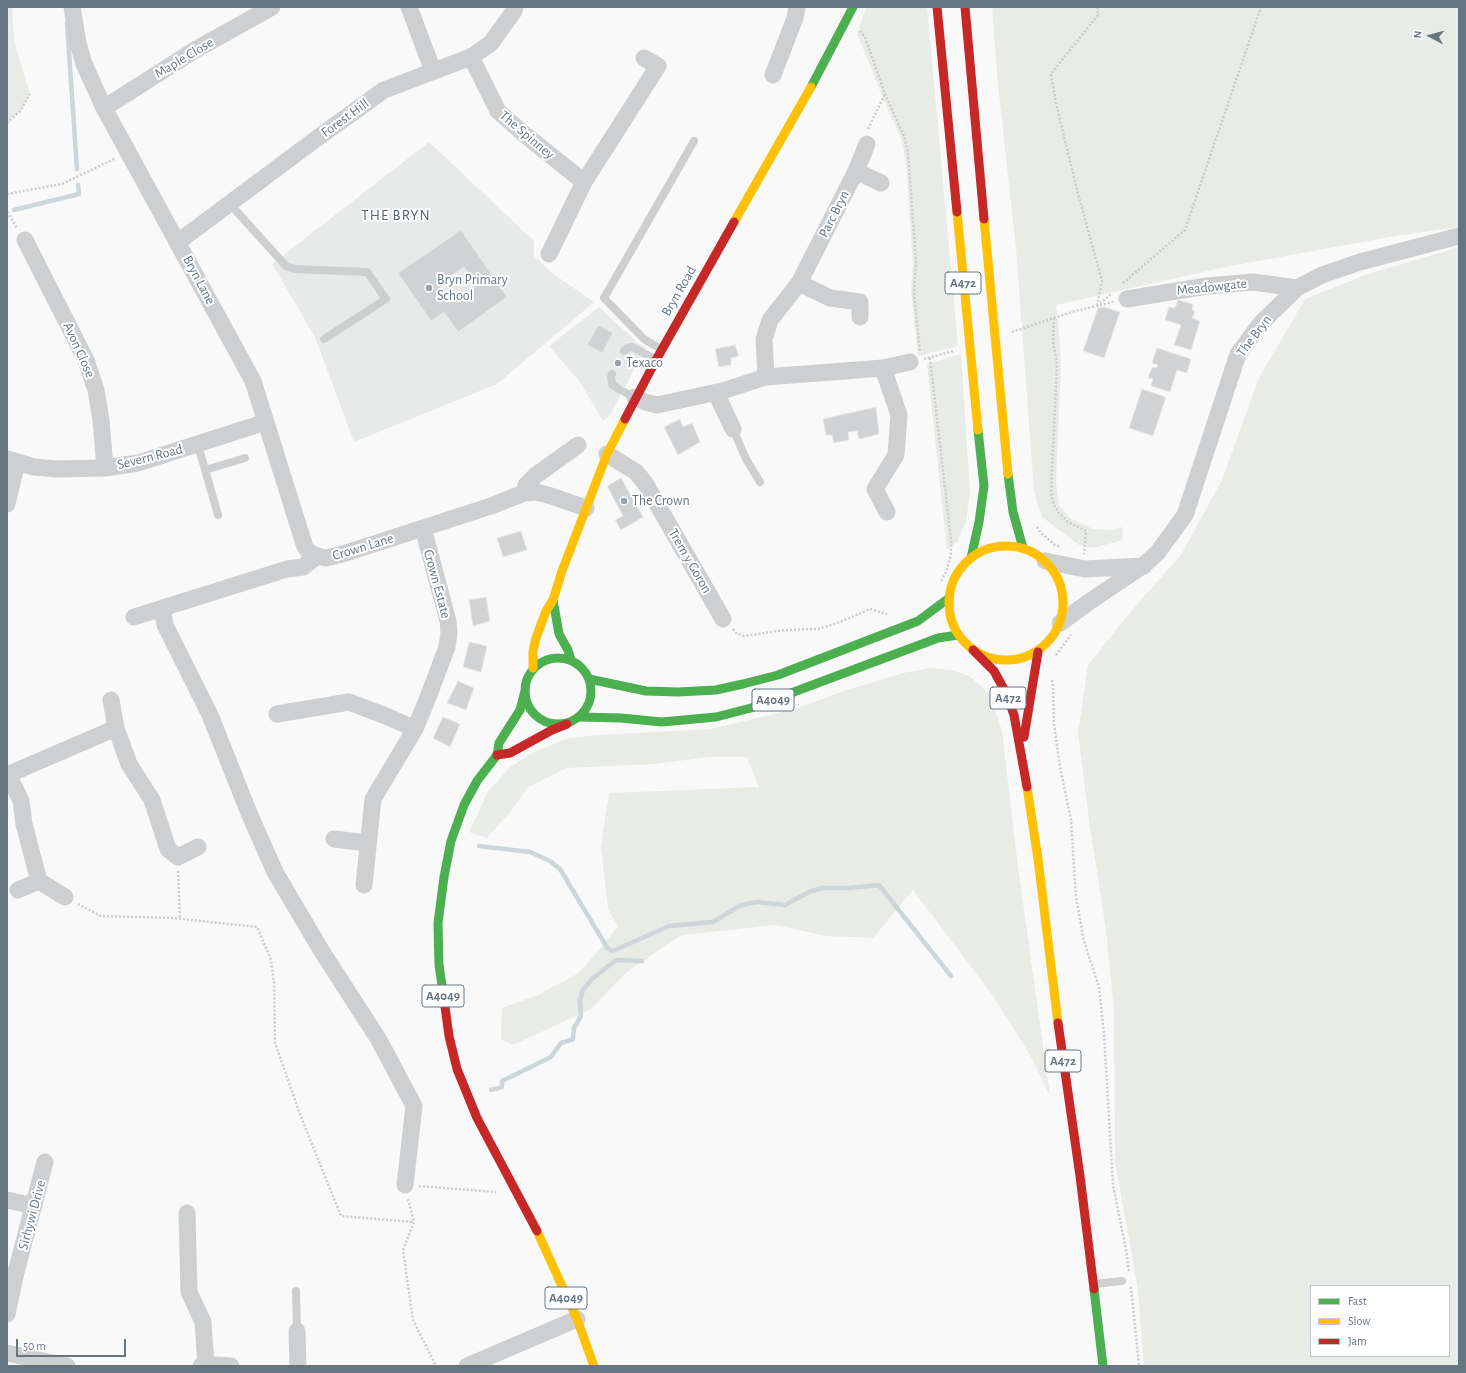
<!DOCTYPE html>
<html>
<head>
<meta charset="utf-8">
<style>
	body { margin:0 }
	#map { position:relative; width:1466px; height:1373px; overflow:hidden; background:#f9f9f9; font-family:"Alegreya Sans",sans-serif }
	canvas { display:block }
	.frame { position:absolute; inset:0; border:8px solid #657683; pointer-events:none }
	.legend { position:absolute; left:1310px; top:1285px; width:140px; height:72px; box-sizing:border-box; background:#fff; border:1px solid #c1c8cd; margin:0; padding:5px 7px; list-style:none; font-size:12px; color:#657683 }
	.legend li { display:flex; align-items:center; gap:8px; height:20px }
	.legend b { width:20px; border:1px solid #c1c8cd }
	.north { position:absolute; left:1410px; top:16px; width:40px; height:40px; -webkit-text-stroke:3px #fff; paint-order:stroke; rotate:276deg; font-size:11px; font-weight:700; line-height:16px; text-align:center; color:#657683 }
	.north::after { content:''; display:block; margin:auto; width:14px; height:18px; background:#657683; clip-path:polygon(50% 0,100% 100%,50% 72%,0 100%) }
	.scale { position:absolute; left:16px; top:1339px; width:110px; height:18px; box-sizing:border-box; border:2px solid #657683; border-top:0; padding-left:5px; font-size:12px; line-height:14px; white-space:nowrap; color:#657683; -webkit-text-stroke:3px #fff; paint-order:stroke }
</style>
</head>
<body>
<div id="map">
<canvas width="1466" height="1373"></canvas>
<div class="frame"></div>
<ul class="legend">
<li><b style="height:5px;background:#4caf50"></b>Fast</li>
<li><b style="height:5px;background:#ffc107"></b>Slow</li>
<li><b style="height:5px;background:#c62828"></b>Jam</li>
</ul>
<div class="north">N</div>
<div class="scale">50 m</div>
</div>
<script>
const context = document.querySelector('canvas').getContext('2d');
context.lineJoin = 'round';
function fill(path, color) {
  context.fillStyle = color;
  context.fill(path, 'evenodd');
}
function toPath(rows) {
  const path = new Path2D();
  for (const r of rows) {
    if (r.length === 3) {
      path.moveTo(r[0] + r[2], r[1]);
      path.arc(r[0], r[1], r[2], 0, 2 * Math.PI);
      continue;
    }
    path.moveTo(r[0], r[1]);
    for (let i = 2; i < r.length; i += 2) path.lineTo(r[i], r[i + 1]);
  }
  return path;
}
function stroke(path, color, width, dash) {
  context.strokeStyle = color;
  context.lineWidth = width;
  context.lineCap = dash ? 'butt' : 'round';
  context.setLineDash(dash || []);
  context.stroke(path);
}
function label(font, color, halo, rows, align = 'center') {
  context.font = font + ' "Alegreya Sans",sans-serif';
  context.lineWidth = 4;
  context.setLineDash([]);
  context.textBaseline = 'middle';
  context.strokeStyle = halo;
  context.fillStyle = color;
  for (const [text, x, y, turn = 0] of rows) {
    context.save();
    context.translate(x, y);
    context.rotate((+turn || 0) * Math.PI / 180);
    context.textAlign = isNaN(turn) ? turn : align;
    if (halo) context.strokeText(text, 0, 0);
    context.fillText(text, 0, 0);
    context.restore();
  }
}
const built = toPath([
	[429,142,534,241,534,256,552,273,594,302,497,384,354,442,315,337,272,264],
	[599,307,638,343,646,347,610,415,603,421,580,382,549,346]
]);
const green = toPath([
	[7,7,12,7,14,41,30,94,20,111,7,123],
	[867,7,927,7,958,346,918,356,911,292,913,263,906,162,901,138,887,108,857,33],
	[992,7,1459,7,1459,227,1395,236,1225,267,1056,305,1058,321,1061,363,1056,482,1059,505,1070,518,1093,529,1113,530,1122,527,1123,540,1093,548,1079,545,1042,517,1037,503,1034,491,1016,248,998,84],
	[1459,247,1459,1366,1144,1366,1138,1289,1115,1162,1114,1010,1106,930,1090,827,1078,733,1088,665,1133,609,1181,555,1222,480,1259,378,1305,299,1368,274],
	[1311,1286,1449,1286,1449,1356,1311,1356],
	[961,354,970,493,966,521,958,541,947,550,927,364],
	[930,668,952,670,969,676,989,693,1002,731,1018,867,1050,1096,1030,1055,994,997,913,890,873,938,826,936,775,925,682,935,628,971,591,1009,513,1045,501,1039,502,1008,538,995,579,973,618,927,608,909,601,847,609,793,759,787,747,757,709,757,654,764,567,768,527,788,511,811,487,838,469,832,488,792,509,768,532,753,568,738,601,735,711,729,795,709,841,692,903,673]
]);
const stream = toPath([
	[67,23,77,169],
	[14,210,79,194,78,185],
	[479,846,530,852,550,861,560,869,608,949,613,951,669,926,713,922,741,905,757,902,785,905,809,892,822,888,848,888,879,885,951,976],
	[491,1090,502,1087,502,1081,551,1057,561,1043,573,1039,574,1028,581,1016,580,1000,583,990,592,979,616,960,642,961]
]);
const building = toPath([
	[461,230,507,297,458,332,444,312,431,321,398,273,461,230],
	[464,267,477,285,450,303,438,284,464,267],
	[1178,300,1193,304,1192,310,1195,311,1192,318,1200,321,1191,350,1174,345,1181,325,1165,320,1169,307,1175,308,1178,300],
	[1104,307,1120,312,1104,358,1083,351,1098,308,1104,307],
	[598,325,613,333,602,353,587,345,598,325],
	[735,345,739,356,731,358,731,365,719,367,715,349,735,345],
	[1157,348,1191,359,1187,373,1177,370,1170,392,1151,386,1153,379,1148,378,1152,367,1156,368,1158,365,1152,363,1157,348],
	[1142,389,1166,397,1153,436,1129,428,1142,389],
	[876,407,879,434,859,439,857,431,848,432,849,440,834,443,832,435,826,435,823,419,876,407],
	[680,419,683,427,692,423,700,442,678,455,664,427,680,419],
	[621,478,643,517,621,530,615,520,623,516,607,486,621,478],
	[521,531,527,550,503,557,497,538,521,531],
	[486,597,490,621,473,626,469,600,486,597],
	[469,642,487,646,481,672,463,667,469,642],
	[458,681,474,688,466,710,447,703,458,681],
	[443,717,460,724,450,747,433,738,443,717]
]);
const path = toPath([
	[1097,7,1098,15,1051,74,1056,103,1077,190,1102,281,1097,305],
	[860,31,865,37,885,94,904,136,908,153,916,261,914,294,920,351],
	[7,123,20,111,30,94],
	[868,129,885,94],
	[7,194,62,184,114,159],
	[7,212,17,228],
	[1123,283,1185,230,1261,7],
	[1097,306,1112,293],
	[1054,318,1053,341,1057,364,1051,492,1054,505,1059,513,1068,522,1086,531,1084,554],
	[1012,332,1075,311,1113,302],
	[930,358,951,540,951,555,946,572,940,583],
	[924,359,954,351],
	[1037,527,1041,533,1055,545,1061,547],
	[733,629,736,633,744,636,785,630,818,629,840,622,870,609,887,614],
	[1056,655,1071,635],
	[1052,680,1053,686,1054,724,1060,767,1071,820,1076,897,1084,941,1099,987,1104,1034,1113,1185,1126,1250,1129,1272],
	[178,871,180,918],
	[78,904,101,916,173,918,257,927,271,960,274,983,275,1043,301,1117,341,1216,414,1222],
	[419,1186,496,1192],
	[408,1199,414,1222,403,1250,413,1320,436,1366],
	[1131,1287,1139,1366]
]);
const lane = toPath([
	[229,203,286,266,295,269,367,272,386,299,324,339],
	[661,349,644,339,604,298,694,141],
	[624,351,627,348,632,347,655,359],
	[612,374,611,377,612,384,620,390,635,397],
	[733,429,746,459,760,482],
	[198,445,218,515],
	[205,470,245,458],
	[1095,1284,1122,1281],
	[296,1291,297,1331]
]);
const street = toPath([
	[72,7,78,43,84,64,104,108,253,381,305,547,309,552,317,556],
	[409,7,433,71],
	[471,57,498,111,524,134,584,182],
	[773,75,795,18,797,7],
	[104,108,195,50,272,7],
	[856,171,881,183],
	[25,240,86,360,96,390,101,420,105,468],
	[178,242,316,139,384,90,471,57,491,43,514,11,515,7],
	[549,254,584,182,658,66,644,58],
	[799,283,830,298,860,302,860,317],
	[1127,299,1207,286,1253,282,1297,288],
	[883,368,899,415,896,455,875,489,887,512],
	[766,377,764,339,770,320,799,283,856,171,867,144],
	[716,393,733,429],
	[635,397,645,402,657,405,722,391,766,377,883,368,910,362],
	[607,454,636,472,645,483,723,619],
	[7,459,34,467,56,469,105,468,138,463,266,422],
	[524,493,526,485,535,476,578,445],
	[7,504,17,462],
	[1045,561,1085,569,1144,566],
	[162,608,165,625,210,715,249,813,275,872,321,950,379,1040,414,1106,405,1185],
	[134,617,287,569,303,567,317,556,326,558,346,553,491,506,524,493,536,492,548,495,586,508],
	[1060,623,1089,602,1144,565,1158,552,1185,515,1238,354,1261,323,1297,288,1322,275,1360,262,1459,236],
	[277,714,349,702,386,716,415,729],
	[116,728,129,764,152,800,168,849,178,857,198,847],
	[8,774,21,801,24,824,39,881,65,897],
	[7,775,116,728,111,700],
	[334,839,368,843],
	[364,885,373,799,415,729,427,700,447,647,449,633,448,621,423,528],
	[18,890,39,881],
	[7,1200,34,1206],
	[187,1213,189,1292,203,1322,206,1366],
	[7,1314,16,1272,45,1162],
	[297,1331,298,1366],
	[7,1353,67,1366],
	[201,1366,216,1365,231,1366],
	[467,1366,577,1319]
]);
const fast = toPath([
	[811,87,853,7],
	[1008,474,1013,512,1023,548],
	[971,558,979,522,984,486,978,430],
	[553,600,559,634,568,650,571,660],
	[558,691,33],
	[589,679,646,691,678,692,716,690,743,684,778,675,918,621,949,598],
	[580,717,621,718,662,722,716,717,751,708,938,638,958,635],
	[443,992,439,965,438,923,444,877,451,841,464,805,477,781,497,755,499,743,520,710,525,691],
	[1094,1289,1103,1366]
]);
const slow = toPath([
	[957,212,978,430],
	[984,219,1008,474],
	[734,222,811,87],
	[1006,603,57],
	[533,668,533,651,536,638,546,611,553,600,562,571,607,454,625,419],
	[1027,787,1038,859,1058,1023],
	[537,1231,577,1319,594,1366]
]);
const jam = toPath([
	[937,7,957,212],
	[965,7,984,219],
	[625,419,656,360,734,222],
	[973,650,994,671,1006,693,1014,715,1027,787],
	[1024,737,1038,652],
	[497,755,510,753,552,730,567,724],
	[443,992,449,1036,457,1069,477,1118,537,1231],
	[1058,1023,1080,1176,1094,1289]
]);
const markers = [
	[429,288,4,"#99a4ac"],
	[618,363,4,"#99a4ac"],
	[624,501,4,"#99a4ac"]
];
const shields = [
	[963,283,36],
	[1008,698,36],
	[773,700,42],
	[443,996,42],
	[1063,1061,36],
	[566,1298,42]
];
const shieldNames = [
	["A472",963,283],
	["A472",1008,698],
	["A4049",773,700],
	["A4049",443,996],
	["A472",1063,1061],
	["A4049",566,1298]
];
const streetNames = [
	["Maple Close",184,58,-31],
	["Forest Hill",345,118,-36],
	["The Spinney",527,135,40],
	["Parc Bryn",834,214,-63],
	["Bryn Lane",199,280,62],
	["Meadowgate",1212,287,-6],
	["Bryn Road",679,291,-60],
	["The Bryn",1254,336,-53],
	["Avon Close",79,350,66],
	["Severn Road",150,457,-14],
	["Crown Lane",363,547,-17],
	["Trem y Goron",690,561,60],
	["Crown Estate",437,584,75],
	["Sirhywi Drive",32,1215,-75]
];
const poiNames = [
	["Bryn Primary",437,280],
	["School",437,296],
	["Texaco",626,363],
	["The Crown",632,501]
];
const neighbourhoodNames = [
	["THE BRYN",396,215]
];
fill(built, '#e8e9e9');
fill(green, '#e8ebe6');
stroke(stream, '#ced6d9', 4.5);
fill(building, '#d0d2d3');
stroke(building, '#e8e8e8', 1);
stroke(path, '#cbcccd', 2.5, [2, 2]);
stroke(lane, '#cecfd0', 8);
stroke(street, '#cecfd0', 17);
stroke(fast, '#4caf50', 9);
stroke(slow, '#ffc107', 9);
stroke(jam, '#c62828', 9);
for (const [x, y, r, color] of markers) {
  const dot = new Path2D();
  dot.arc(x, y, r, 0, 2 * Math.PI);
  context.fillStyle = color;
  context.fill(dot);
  stroke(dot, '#fff', 1.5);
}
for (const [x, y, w] of shields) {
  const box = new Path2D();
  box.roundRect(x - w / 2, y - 11, w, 22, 3);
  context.fillStyle = '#fff';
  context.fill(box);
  stroke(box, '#657683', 1);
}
label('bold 13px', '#657683', null, shieldNames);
label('14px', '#657683', '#fff', streetNames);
label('14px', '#657683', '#fff', poiNames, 'left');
context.letterSpacing = '1px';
label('15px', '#57646e', '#fff', neighbourhoodNames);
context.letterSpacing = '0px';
</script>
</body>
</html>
